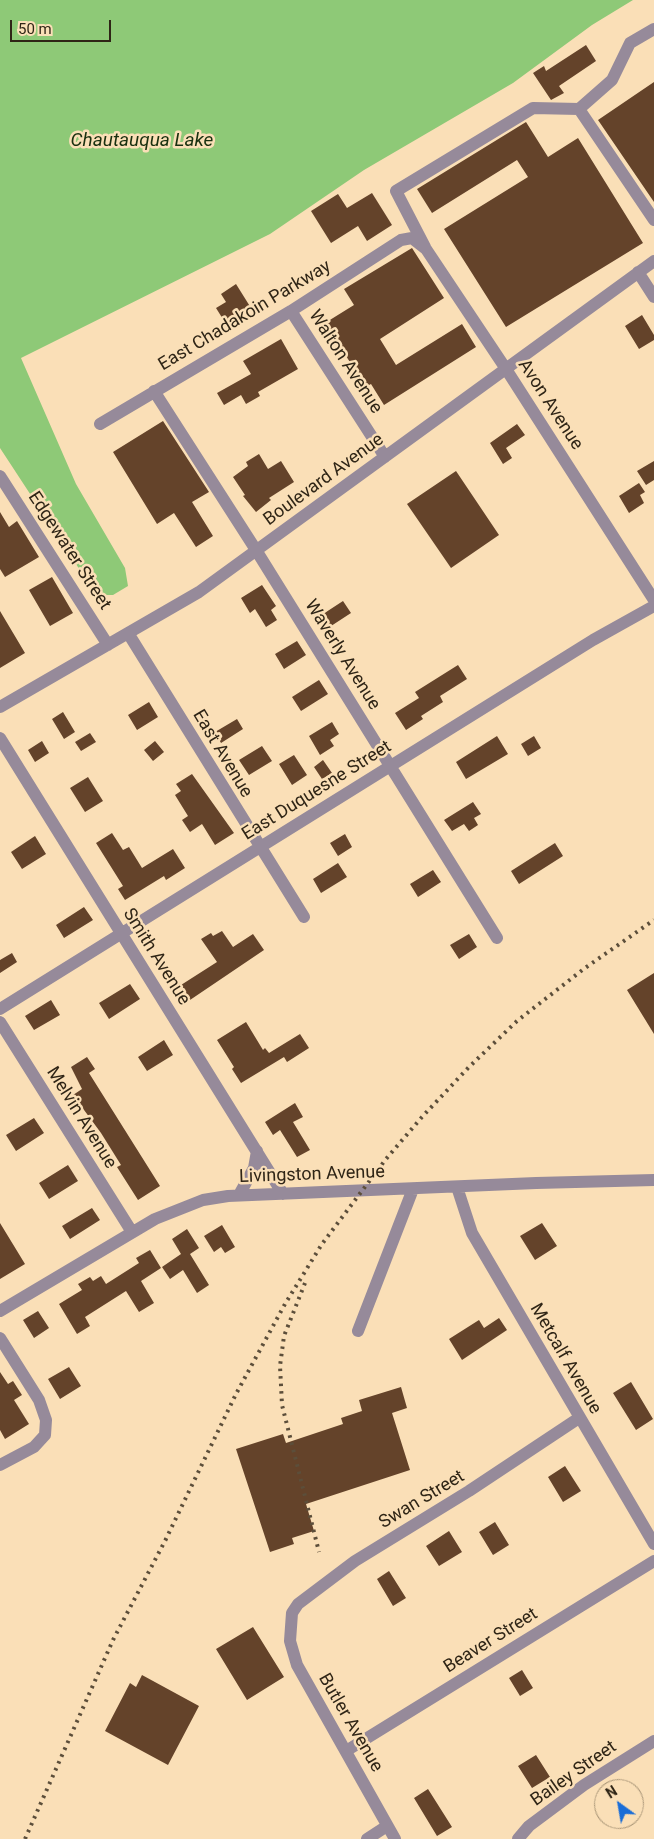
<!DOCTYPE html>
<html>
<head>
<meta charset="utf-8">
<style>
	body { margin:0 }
	#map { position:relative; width:654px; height:1839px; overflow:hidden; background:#fadfb7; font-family:Roboto,sans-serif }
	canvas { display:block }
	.north { position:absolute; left:594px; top:1779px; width:50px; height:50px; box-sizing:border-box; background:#fadfb7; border:1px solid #a99577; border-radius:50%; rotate:328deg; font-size:14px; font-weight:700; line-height:20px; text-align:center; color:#2f2516 }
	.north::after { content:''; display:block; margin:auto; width:18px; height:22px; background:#1a6dd7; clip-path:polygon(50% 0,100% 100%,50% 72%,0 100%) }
	.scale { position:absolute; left:10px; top:20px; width:101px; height:22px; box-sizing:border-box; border:2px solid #2f2516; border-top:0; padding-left:6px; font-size:15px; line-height:18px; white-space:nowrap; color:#2f2516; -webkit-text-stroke:4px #fadfb7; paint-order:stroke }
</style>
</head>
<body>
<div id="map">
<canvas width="654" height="1839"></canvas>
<div class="north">N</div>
<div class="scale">50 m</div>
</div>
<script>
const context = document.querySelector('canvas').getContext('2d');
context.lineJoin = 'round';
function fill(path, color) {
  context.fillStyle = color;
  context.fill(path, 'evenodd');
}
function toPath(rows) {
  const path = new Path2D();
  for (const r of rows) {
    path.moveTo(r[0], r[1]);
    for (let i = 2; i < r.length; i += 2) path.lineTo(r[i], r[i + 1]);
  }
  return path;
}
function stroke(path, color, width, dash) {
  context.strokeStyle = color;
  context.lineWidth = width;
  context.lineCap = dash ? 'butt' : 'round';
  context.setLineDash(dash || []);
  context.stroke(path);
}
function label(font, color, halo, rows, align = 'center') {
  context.font = font + ' Roboto,sans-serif';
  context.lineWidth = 5;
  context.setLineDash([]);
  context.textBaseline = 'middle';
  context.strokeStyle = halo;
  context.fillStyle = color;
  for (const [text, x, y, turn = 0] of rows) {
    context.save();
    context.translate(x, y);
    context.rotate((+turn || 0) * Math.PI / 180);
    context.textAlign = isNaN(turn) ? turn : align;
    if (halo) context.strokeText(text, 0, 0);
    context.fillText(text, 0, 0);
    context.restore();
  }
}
const water = toPath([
	[0,0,633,0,592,25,513,83,364,170,270,234,21,358,76,484,125,568,128,586,113,595,102,595,93,590,0,448]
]);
const building = toPath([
	[586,45,596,61,559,86,564,93,551,100,533,73,544,66,546,71],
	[654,82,654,202,598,120],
	[526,122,548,157,578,138,643,243,506,327,444,229,528,177,517,160,432,213,417,189],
	[372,193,392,225,367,241,358,226,331,243,311,211,338,194,347,208],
	[412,248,444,298,380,339,396,365,462,324,476,347,384,405,371,384,367,386,364,380,362,381,325,323,354,305,344,289],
	[236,284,251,308,226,324,216,308,226,302,221,294],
	[642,315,654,335,654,340,639,349,625,326],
	[281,339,298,369,258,392,260,396,246,404,241,395,224,405,217,393,251,374,243,361],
	[163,421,209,492,192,502,213,536,196,547,174,513,157,524,113,452],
	[517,424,525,435,506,448,512,458,503,464,490,443],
	[259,454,268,469,281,461,294,482,269,498,271,500,256,512,243,496,245,495,233,477,248,466,246,462],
	[654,461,654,480,646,485,637,471],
	[456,471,499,535,451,568,407,504],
	[639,483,645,492,640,495,644,503,629,513,619,496],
	[0,512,9,527,17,521,39,557,5,577,0,569],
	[52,577,73,613,50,626,29,590],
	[262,585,276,606,271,610,277,620,266,627,255,609,250,613,241,598],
	[343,601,351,613,328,628,320,616],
	[0,611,25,653,0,668],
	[297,641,306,655,284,669,275,654],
	[458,665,467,679,440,696,443,702,421,716,423,719,406,730,395,713,419,698,415,692],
	[319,680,328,694,301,711,292,697],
	[149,702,158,717,137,730,128,715],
	[63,712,75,732,64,739,52,719],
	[237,719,243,729,221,743,215,732],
	[332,722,339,734,330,740,334,746,320,755,309,736],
	[90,733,96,742,81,751,75,742],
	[497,736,508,754,466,779,456,762],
	[534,736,541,748,528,756,521,744],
	[42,741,49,753,35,762,28,750],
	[155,741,164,752,153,761,144,750],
	[262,746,272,761,249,775,239,760],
	[294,755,307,775,292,785,279,764],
	[323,760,332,773,322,779,314,767],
	[192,774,234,833,215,845,202,824,190,832,182,820,188,816,175,795,181,791,176,784],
	[88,777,103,801,85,812,70,788],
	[473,802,481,814,474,818,478,825,469,831,464,824,452,831,444,820],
	[112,833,123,850,129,847,142,868,173,849,185,868,166,880,164,876,125,900,118,889,123,886,96,843],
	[345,834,352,847,338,856,330,843],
	[35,836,46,854,22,869,11,852],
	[555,843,563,856,519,884,511,871],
	[338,863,347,877,321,893,313,879],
	[433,870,441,882,418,897,410,884],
	[84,907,93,920,64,938,56,925],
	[222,931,233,947,253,934,264,950,190,1000,181,985,217,962,201,939,211,933,213,936],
	[469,934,477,947,459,959,450,945],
	[12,953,17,962,0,973,0,960],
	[654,973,654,1034,627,990],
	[130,984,140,999,109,1019,99,1003],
	[51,1000,60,1015,34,1030,25,1016],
	[246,1022,263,1050,265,1048,269,1053,300,1034,309,1048,287,1062,284,1057,241,1083,232,1069,234,1067,217,1040],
	[164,1040,173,1055,147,1071,138,1057],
	[87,1057,95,1069,89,1073,160,1186,138,1200,117,1167,121,1165,101,1133,73,1095,82,1089,71,1067],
	[295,1103,303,1117,293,1122,310,1150,297,1157,280,1130,273,1135,265,1122],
	[34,1118,44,1133,16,1151,6,1135],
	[68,1165,78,1181,49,1199,39,1183],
	[92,1208,100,1220,70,1239,62,1226],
	[0,1223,25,1264,0,1279],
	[542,1223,557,1246,535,1260,520,1236],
	[222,1225,235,1247,225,1253,221,1247,214,1252,204,1236],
	[187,1229,199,1248,190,1254,209,1285,197,1293,183,1270,170,1279,162,1267,181,1254,172,1239],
	[150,1250,161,1268,141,1281,154,1303,139,1312,126,1291,85,1317,90,1326,77,1334,59,1304,82,1290,78,1284,90,1277,93,1281,101,1276,106,1284,139,1263,136,1258],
	[38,1311,49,1328,34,1338,23,1320],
	[499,1318,507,1330,462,1360,449,1339,479,1320,484,1328],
	[69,1367,81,1386,60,1399,48,1379],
	[0,1372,8,1384,13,1381,22,1395,14,1400,29,1424,5,1439,0,1430],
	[631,1382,653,1419,636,1430,613,1393],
	[401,1387,407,1408,392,1413,410,1470,306,1504,314,1531,292,1538,294,1544,270,1552,236,1449,283,1434,286,1443,343,1424,341,1418,362,1411,359,1400],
	[565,1466,581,1491,563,1502,548,1477],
	[495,1522,509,1545,493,1555,479,1532],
	[449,1531,462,1552,439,1566,426,1546],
	[389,1571,406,1598,393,1606,377,1579],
	[253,1627,284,1677,247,1700,216,1649],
	[522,1670,533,1688,520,1696,509,1678],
	[142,1675,199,1706,168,1765,105,1731,130,1683,136,1687],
	[536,1755,550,1777,532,1788,518,1766],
	[428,1789,452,1827,437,1836,414,1798]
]);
const minor = toPath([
	[579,109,612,80,630,43,654,29],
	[425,247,396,191,533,108,579,109,654,220],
	[638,272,654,297],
	[291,311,385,457],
	[154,391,256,550,497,938],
	[100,424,291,311,401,240,412,238,426,249,506,369,654,600],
	[0,476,108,645],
	[128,633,304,917],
	[0,707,199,592,654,261],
	[0,738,283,1194],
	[0,1009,593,640,654,606],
	[0,1022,132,1232],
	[457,1187,472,1233,654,1544],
	[239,1195,254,1168,257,1151],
	[0,1311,155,1219,203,1200,228,1196,536,1183,654,1180],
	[358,1331,413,1189],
	[0,1338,39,1400,46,1420,45,1435,34,1447,0,1465],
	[346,1751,654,1561],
	[367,1839,387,1826],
	[395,1839,297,1665,290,1641,292,1613,298,1604,355,1561,469,1491,579,1418],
	[518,1839,529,1826,584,1785,654,1741]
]);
const rail = toPath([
	[305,1283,284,1336,280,1366,282,1405,319,1552],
	[25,1839,113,1640,166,1539,236,1394,285,1304,322,1244,386,1159,422,1117,469,1067,517,1021,585,968,654,920]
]);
const streetNames = [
	["East Chadakoin Parkway",245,316,-31],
	["Walton Avenue",345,362,57],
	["Avon Avenue",550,405,57],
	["Boulevard Avenue",324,480,-36],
	["Edgewater Street",69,551,57],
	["Waverly Avenue",342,655,58],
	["East Avenue",222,754,59],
	["East Duquesne Street",317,791,-32],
	["Smith Avenue",156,957,58],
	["Melvin Avenue",81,1118,58],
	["Livingston Avenue",312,1175,-2],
	["Metcalf Avenue",565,1359,60],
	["Swan Street",422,1500,-31],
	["Beaver Street",491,1641,-32],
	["Butler Avenue",350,1723,60],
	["Bailey Street",574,1774,-35]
];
const waterNames = [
	["Chautauqua Lake",142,141]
];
fill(water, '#8ec977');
fill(building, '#64432a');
stroke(minor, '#968a9a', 12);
stroke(rail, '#5c4e3a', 4, [2.5, 5]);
label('18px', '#2f2516', '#fadfb7', streetNames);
label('italic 19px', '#19300f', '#fadfb7', waterNames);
</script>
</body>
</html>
